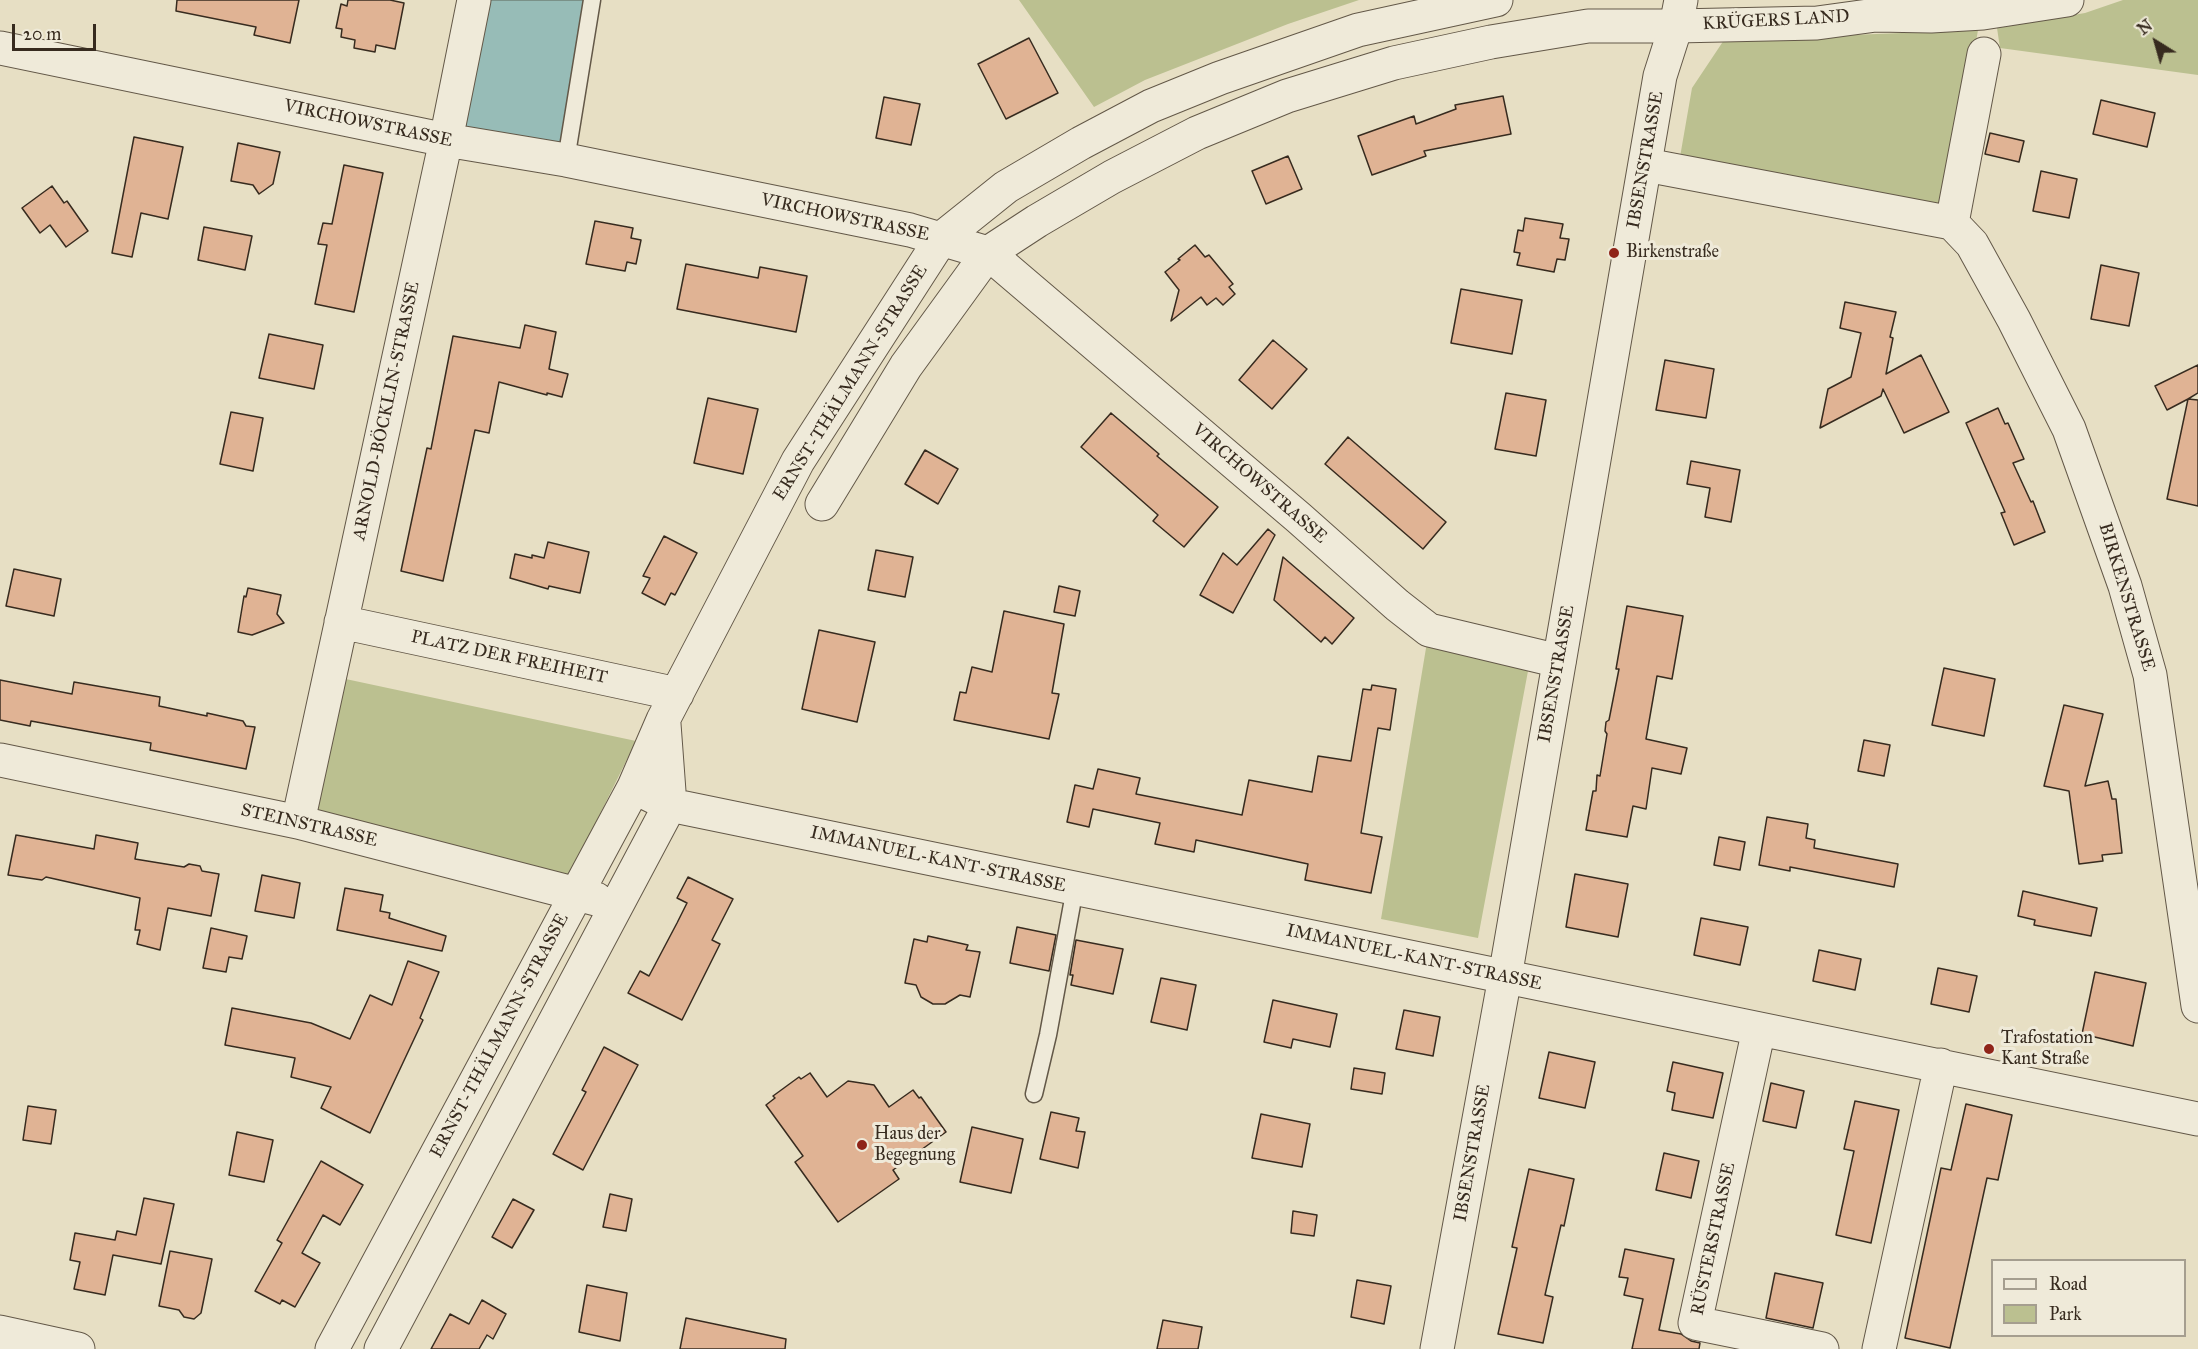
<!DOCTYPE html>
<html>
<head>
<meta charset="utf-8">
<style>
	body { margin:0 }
	#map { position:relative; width:2198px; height:1349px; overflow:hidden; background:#e7dfc4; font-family:"IM FELL Great Primer",serif }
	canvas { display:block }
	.legend { position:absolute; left:1991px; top:1259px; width:195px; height:78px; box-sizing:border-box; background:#efead9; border:2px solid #a59e8f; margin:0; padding:8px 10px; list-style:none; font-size:18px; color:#372b1f }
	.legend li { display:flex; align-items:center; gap:12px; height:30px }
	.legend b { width:30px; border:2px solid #a59e8f }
	.north { position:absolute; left:2126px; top:12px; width:60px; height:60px; -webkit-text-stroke:4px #efead9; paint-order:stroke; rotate:323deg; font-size:16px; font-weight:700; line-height:24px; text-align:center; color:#372b1f }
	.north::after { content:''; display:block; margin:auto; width:21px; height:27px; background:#372b1f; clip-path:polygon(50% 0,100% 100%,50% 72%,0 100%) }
	.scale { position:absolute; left:12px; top:24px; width:84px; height:27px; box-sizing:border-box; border:3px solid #372b1f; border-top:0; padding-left:8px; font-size:18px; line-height:21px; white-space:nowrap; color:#372b1f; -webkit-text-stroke:4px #efead9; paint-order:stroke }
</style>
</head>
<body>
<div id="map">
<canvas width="2198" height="1349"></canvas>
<ul class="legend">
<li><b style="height:8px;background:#efead9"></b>Road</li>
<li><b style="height:16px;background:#bbc090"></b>Park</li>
</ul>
<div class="north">N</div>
<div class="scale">20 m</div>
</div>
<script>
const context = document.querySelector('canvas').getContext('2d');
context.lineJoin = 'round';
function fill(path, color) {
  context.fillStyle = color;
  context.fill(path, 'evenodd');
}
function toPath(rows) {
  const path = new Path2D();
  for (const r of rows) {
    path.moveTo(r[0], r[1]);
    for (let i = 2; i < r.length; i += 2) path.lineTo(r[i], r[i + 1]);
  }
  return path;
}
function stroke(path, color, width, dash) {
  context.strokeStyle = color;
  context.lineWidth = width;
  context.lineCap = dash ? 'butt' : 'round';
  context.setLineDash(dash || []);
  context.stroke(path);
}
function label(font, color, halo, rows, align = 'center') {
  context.font = font + ' "IM FELL Great Primer",serif';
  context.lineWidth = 6;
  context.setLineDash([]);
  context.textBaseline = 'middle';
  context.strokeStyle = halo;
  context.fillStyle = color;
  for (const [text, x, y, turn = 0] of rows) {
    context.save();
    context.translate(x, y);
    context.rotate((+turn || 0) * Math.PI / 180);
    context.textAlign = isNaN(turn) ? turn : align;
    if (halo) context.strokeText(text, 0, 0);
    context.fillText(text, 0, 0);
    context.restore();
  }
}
const green = toPath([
	[1019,0,1359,0,1288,24,1145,80,1094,107],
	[2123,0,2198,0,2198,75,2000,48,1997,28,2085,13],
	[1978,30,1949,202,1942,209,1680,157,1692,88,1724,40],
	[1429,630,1531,655,1478,938,1381,919],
	[341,678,636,741,568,879,310,815]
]);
const water = toPath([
	[474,0,592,0,567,146,449,125,474,0]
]);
const building = toPath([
	[177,0,299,0,290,43,254,35,256,27,176,11,177,0],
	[348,0,390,0,404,3,395,49,376,45,375,52,354,48,355,40,341,37,342,29,336,28,341,4,347,6,348,0],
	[1029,38,1058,93,1006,119,978,64,1029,38],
	[1503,96,1511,134,1424,151,1426,156,1372,175,1358,136,1414,116,1416,124,1456,109,1455,105,1503,96],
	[884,97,920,104,911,145,876,138,884,97],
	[2101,100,2155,113,2147,147,2093,134,2101,100],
	[1990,133,2024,141,2019,162,1985,154,1990,133],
	[134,137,183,147,168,219,141,213,132,257,112,253,134,137],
	[238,143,280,152,273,184,259,194,253,185,231,181,238,143],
	[1288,156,1302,189,1266,204,1252,171,1288,156],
	[344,165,383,173,354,312,315,304,327,245,318,244,323,223,332,224,344,165],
	[2041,171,2077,179,2069,218,2033,211,2041,171],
	[52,186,64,203,67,201,88,231,66,247,50,225,40,233,22,208,52,186],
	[1525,218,1563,224,1560,238,1569,239,1565,260,1557,259,1554,272,1517,265,1520,253,1514,252,1518,230,1523,231,1525,218],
	[595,221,633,228,631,238,641,240,636,264,627,262,625,271,586,264,595,221],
	[204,227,252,236,245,270,198,260,204,227],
	[1195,245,1205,257,1209,255,1233,284,1229,287,1235,294,1223,305,1216,298,1207,305,1201,297,1171,321,1179,290,1165,272,1180,260,1178,259,1195,245],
	[686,264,758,278,760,267,807,276,796,332,677,309,686,264],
	[2101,265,2139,273,2129,326,2091,319,2101,265],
	[1461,289,1522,300,1512,354,1451,343,1461,289],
	[1845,302,1896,312,1890,337,1893,338,1886,374,1921,355,1949,412,1904,433,1883,389,1881,396,1820,428,1828,389,1851,377,1861,333,1840,328,1845,302],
	[525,325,556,332,549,369,568,374,562,397,547,393,547,395,499,382,489,433,475,430,443,581,401,571,427,448,431,449,453,336,520,348,525,325],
	[269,334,323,345,314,389,259,378,269,334],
	[1273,340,1307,369,1272,409,1239,380,1273,340],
	[1665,360,1714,369,1706,418,1656,410,1665,360],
	[2198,365,2198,393,2188,399,2198,400,2198,506,2167,499,2188,399,2167,410,2155,386,2198,365],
	[1506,393,1546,400,1536,456,1495,449,1506,393],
	[708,398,758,409,743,474,694,463,708,398],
	[1998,408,2005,424,2008,423,2024,459,2013,463,2031,502,2033,501,2045,532,2014,545,2001,513,2005,512,1966,423,1998,408],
	[231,412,263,418,253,471,220,464,231,412],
	[1111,413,1159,454,1157,456,1218,507,1184,547,1153,521,1158,515,1081,447,1111,413],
	[1348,437,1446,522,1423,549,1325,464,1348,437],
	[925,450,958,469,938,504,905,484,925,450],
	[1691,461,1740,470,1731,522,1705,517,1710,488,1687,484,1691,461],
	[1268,529,1275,535,1233,613,1200,595,1223,553,1237,565,1268,529],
	[664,536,697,553,675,595,671,593,665,605,642,593,650,578,643,576,664,536],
	[548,542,589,552,580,593,549,586,548,589,510,578,515,554,532,558,532,555,544,558,548,542],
	[876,550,913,557,905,597,868,590,876,550],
	[1283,557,1354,618,1332,644,1325,637,1321,642,1274,600,1283,557],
	[14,569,61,579,54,616,6,606,14,569],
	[1059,586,1080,591,1075,616,1054,612,1059,586],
	[248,588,281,595,277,614,284,623,252,635,238,632,244,596,246,597,248,588],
	[1627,606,1683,616,1672,679,1657,676,1646,739,1687,748,1681,774,1652,768,1646,809,1633,806,1627,837,1586,830,1593,791,1596,791,1597,775,1600,776,1607,734,1605,731,1606,722,1609,720,1619,669,1616,669,1627,606],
	[1004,611,1064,624,1052,693,1059,694,1049,739,954,720,960,692,966,693,972,667,992,672,1004,611],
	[819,630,875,642,857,722,802,709,819,630],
	[1944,668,1995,679,1984,736,1932,725,1944,668],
	[0,680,72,694,74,682,160,697,159,706,207,716,207,713,243,721,246,726,255,727,246,769,150,750,151,743,31,721,30,726,0,720,0,680],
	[1372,685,1396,689,1390,730,1378,728,1361,833,1382,837,1371,893,1305,880,1308,864,1196,840,1194,852,1155,844,1160,823,1093,809,1089,827,1067,822,1075,785,1093,789,1098,769,1140,778,1136,794,1242,815,1249,780,1312,792,1318,756,1351,761,1363,689,1371,690,1372,685],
	[2064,705,2103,714,2085,786,2108,781,2112,799,2116,799,2122,853,2102,855,2103,861,2079,864,2069,791,2044,786,2064,705],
	[1864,740,1890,745,1884,776,1858,771,1864,740],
	[1767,817,1808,824,1806,838,1815,840,1814,848,1898,864,1894,887,1790,867,1790,871,1759,865,1767,817],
	[16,835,94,849,96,835,138,843,135,859,184,867,189,864,200,866,202,871,219,874,211,916,168,908,160,950,137,944,140,930,135,930,140,898,46,877,42,880,8,875,16,835],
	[1719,837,1745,842,1740,870,1714,865,1719,837],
	[1575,874,1628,884,1618,937,1566,927,1575,874],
	[262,875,300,883,294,918,255,911,262,875],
	[688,877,733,899,712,940,720,944,682,1020,628,993,640,971,649,976,677,923,687,903,677,898,688,877],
	[345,888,383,895,380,911,390,913,389,918,446,936,442,951,337,930,345,888],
	[2023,891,2097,908,2091,936,2034,925,2035,920,2018,916,2023,891],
	[1701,918,1748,927,1740,965,1694,955,1701,918],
	[1017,927,1056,935,1049,971,1010,963,1017,927],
	[211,928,247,936,242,959,229,957,226,972,203,968,211,928],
	[928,936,968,945,966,950,980,952,970,997,960,995,945,1004,933,1004,921,997,916,985,905,983,914,939,927,942,928,936],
	[1076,940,1123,949,1113,994,1071,985,1073,975,1070,975,1076,940],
	[1819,950,1861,959,1855,990,1813,981,1819,950],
	[408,961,439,972,420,1018,423,1020,370,1133,321,1108,331,1087,291,1077,295,1058,225,1045,232,1008,311,1023,350,1039,370,995,392,1005,408,961],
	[1938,968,1977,976,1969,1012,1931,1004,1938,968],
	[2095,972,2146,983,2133,1046,2082,1034,2095,972],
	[1161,978,1196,985,1187,1030,1151,1022,1161,978],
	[1273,1000,1337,1014,1330,1047,1293,1039,1291,1048,1264,1042,1273,1000],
	[1404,1010,1440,1017,1433,1056,1396,1049,1404,1010],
	[604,1047,638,1065,583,1170,553,1154,586,1092,582,1090,604,1047],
	[1549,1052,1595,1062,1585,1108,1539,1098,1549,1052],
	[1673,1062,1723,1073,1713,1118,1672,1110,1675,1093,1667,1091,1673,1062],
	[1354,1068,1385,1073,1382,1094,1351,1089,1354,1068],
	[810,1073,827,1097,848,1081,874,1085,889,1107,913,1090,919,1098,921,1097,946,1132,893,1170,899,1179,838,1222,795,1162,803,1156,766,1105,775,1098,773,1096,799,1077,801,1079,810,1073],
	[1771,1083,1804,1091,1796,1128,1763,1121,1771,1083],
	[1855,1101,1899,1110,1871,1243,1836,1235,1854,1151,1844,1149,1855,1101],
	[1966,1104,2012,1115,1998,1180,1987,1178,1950,1348,1905,1338,1941,1168,1951,1170,1966,1104],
	[28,1106,56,1110,51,1144,23,1140,28,1106],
	[1051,1112,1079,1118,1076,1131,1085,1132,1078,1168,1040,1159,1051,1112],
	[1261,1114,1310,1124,1302,1167,1252,1158,1261,1114],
	[972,1127,1023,1139,1011,1193,960,1182,972,1127],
	[237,1132,273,1140,264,1182,229,1175,237,1132],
	[1664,1153,1699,1161,1691,1198,1656,1190,1664,1153],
	[321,1161,363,1185,340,1225,323,1215,302,1253,320,1263,295,1307,282,1300,280,1304,255,1291,282,1243,277,1240,321,1161],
	[1529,1169,1574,1179,1564,1226,1561,1225,1545,1295,1553,1297,1543,1343,1498,1334,1517,1248,1512,1247,1529,1169],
	[610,1194,632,1199,626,1231,603,1227,610,1194],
	[144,1198,174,1204,161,1264,113,1255,105,1295,74,1289,80,1262,70,1260,75,1233,115,1240,117,1231,136,1235,144,1198],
	[513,1199,534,1210,512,1248,492,1237,513,1199],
	[1293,1211,1317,1215,1314,1236,1291,1233,1293,1211],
	[1625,1249,1674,1259,1659,1330,1681,1334,1691,1341,1700,1343,1699,1349,1632,1349,1643,1299,1624,1295,1628,1278,1619,1277,1625,1249],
	[170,1251,212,1259,201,1313,194,1319,184,1317,179,1310,159,1306,170,1251],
	[1775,1273,1823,1283,1813,1328,1766,1318,1775,1273],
	[1357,1280,1391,1286,1384,1324,1351,1317,1357,1280],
	[587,1285,627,1293,620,1341,579,1332,587,1285],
	[482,1300,506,1314,493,1339,487,1335,479,1349,431,1349,450,1314,469,1324,482,1300],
	[686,1318,786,1339,785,1349,680,1349,686,1318],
	[1163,1320,1202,1327,1198,1349,1157,1349,1163,1320]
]);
const service = toPath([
	[566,160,592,0],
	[1034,1094,1048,1035,1075,888]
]);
const minor = toPath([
	[0,48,446,140,566,160,910,230,988,253,1299,518,1397,605,1429,630,1559,661],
	[1646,165,1952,223,1972,244,2014,320,2069,429,2125,586,2150,675,2198,1006],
	[1952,223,1984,54],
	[822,504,906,366,988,253,1037,221,1112,177,1197,133,1287,96,1394,63,1491,42,1588,26,1676,26],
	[341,622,677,694],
	[0,760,298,822,596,899],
	[634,787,670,805,2198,1119],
	[298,822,446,140,474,0],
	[1759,1029,1695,1323,1822,1349],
	[0,1332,78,1349],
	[332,1349,634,787,663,720,798,461,941,239,1006,187,1081,143,1151,106,1220,78,1358,30,1496,0],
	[381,1349,670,805,664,724],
	[1879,1349,1941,1065]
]);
const tertiary = toPath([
	[1676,26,1817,23,1876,15,1931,16,1983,13,2067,0],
	[1437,1349,1505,977,1660,76,1676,26,1681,0]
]);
const markers = [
	[1614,253,6,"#8f2418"],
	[1989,1049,6,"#8f2418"],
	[862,1145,6,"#8f2418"]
];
const streetNames = [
	["KRÜGERS LAND",1776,21,-3],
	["VIRCHOWSTRASSE",368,124,12],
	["IBSENSTRASSE",1646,160,-80],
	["VIRCHOWSTRASSE",845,218,12],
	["ERNST-THÄLMANN-STRASSE",851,383,-58],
	["ARNOLD-BÖCKLIN-STRASSE",387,411,-78],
	["VIRCHOWSTRASSE",1259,484,41],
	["BIRKENSTRASSE",2126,597,73],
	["PLATZ DER FREIHEIT",509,658,12],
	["IBSENSTRASSE",1557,674,-80],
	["STEINSTRASSE",309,826,13],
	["IMMANUEL-KANT-STRASSE",938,860,12],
	["IMMANUEL-KANT-STRASSE",1414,958,12],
	["ERNST-THÄLMANN-STRASSE",500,1036,-62],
	["IBSENSTRASSE",1473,1153,-80],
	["RÜSTERSTRASSE",1714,1239,-78]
];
const poiNames = [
	["Birkenstraße",1626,253],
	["Trafostation",2001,1039],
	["Kant Straße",2001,1060],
	["Haus der",874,1135],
	["Begegnung",874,1156]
];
fill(green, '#bbc090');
fill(water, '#97bcb7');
stroke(water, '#71827a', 1.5);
fill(building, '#e0b394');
stroke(building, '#372b1f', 1.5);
stroke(service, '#635848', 19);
stroke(minor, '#635848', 35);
stroke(tertiary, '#635848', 35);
stroke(service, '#efead9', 16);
stroke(minor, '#efead9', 33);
stroke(tertiary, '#efead9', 33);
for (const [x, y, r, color] of markers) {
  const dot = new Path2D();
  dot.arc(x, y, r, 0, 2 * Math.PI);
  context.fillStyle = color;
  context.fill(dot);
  stroke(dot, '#efead9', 2);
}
label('18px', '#372b1f', '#efead9', streetNames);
label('18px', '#372b1f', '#efead9', poiNames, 'left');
</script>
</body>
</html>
